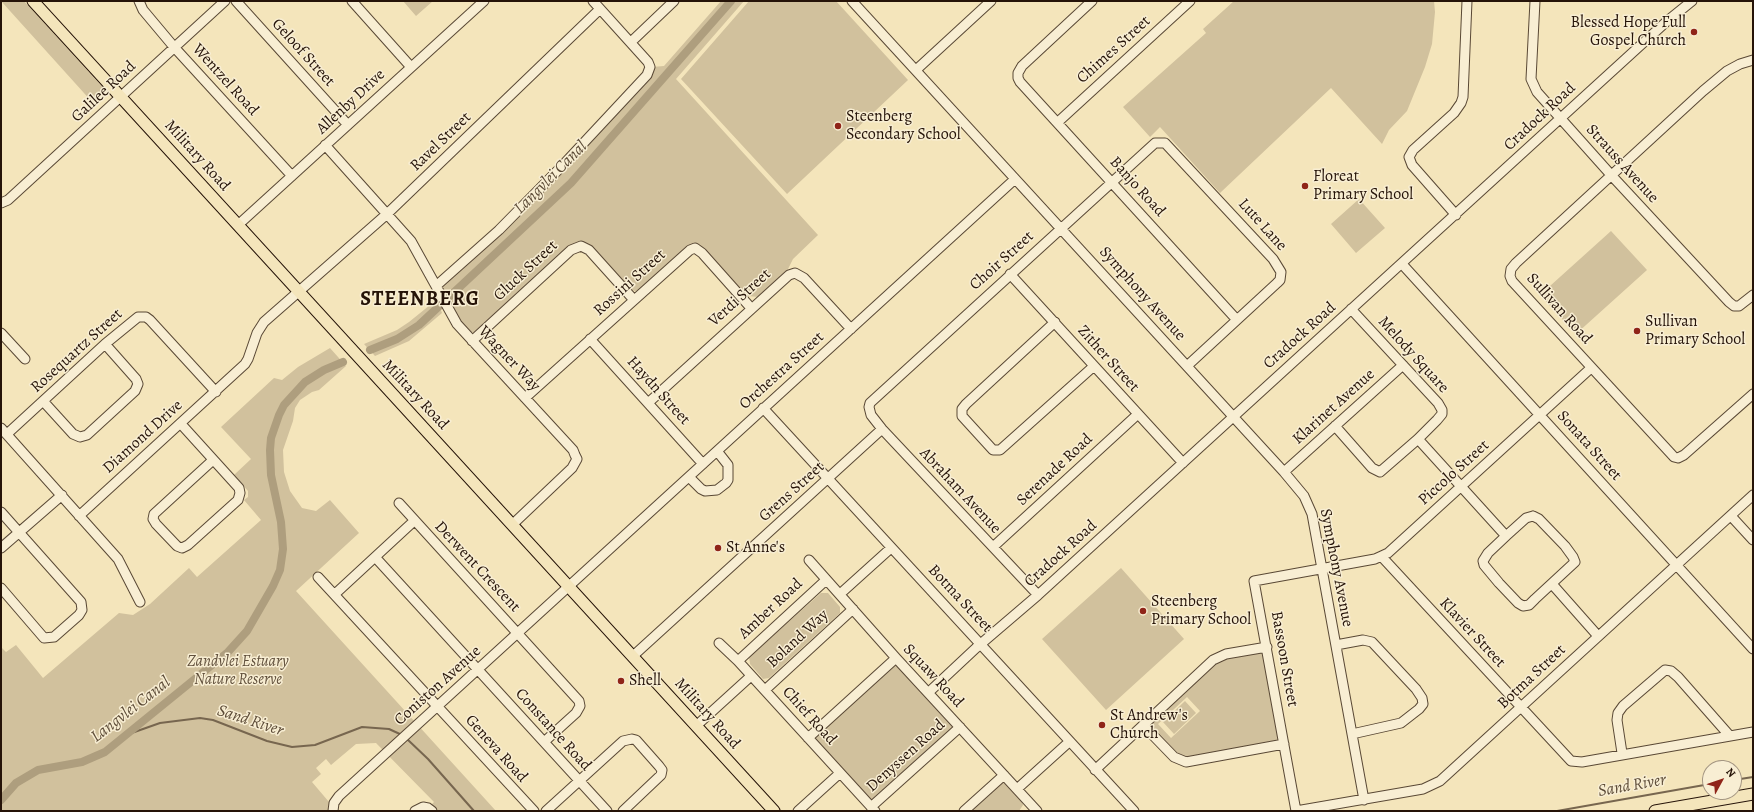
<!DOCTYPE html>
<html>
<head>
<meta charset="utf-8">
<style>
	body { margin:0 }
	#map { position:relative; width:1754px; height:812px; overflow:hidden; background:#f4e5bb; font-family:Alegreya,serif }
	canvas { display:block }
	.frame { position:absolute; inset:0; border:2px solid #251308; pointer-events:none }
	.north { position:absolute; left:1702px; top:760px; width:40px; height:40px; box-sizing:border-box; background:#f8eed3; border:1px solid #a49682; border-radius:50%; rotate:50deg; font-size:11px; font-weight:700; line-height:16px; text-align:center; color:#251308 }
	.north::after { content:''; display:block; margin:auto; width:14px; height:18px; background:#8f2418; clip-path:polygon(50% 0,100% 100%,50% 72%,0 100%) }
</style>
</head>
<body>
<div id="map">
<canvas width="1754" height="812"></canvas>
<div class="frame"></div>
<div class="north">N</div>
</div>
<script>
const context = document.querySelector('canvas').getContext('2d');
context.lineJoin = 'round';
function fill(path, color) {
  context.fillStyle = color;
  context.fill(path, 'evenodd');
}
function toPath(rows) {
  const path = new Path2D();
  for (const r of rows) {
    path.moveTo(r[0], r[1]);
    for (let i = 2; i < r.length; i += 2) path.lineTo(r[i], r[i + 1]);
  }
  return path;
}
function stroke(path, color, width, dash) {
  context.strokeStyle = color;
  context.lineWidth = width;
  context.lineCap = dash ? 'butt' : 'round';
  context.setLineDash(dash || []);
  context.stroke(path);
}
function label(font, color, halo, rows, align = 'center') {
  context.font = font + ' Alegreya,serif';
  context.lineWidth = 3;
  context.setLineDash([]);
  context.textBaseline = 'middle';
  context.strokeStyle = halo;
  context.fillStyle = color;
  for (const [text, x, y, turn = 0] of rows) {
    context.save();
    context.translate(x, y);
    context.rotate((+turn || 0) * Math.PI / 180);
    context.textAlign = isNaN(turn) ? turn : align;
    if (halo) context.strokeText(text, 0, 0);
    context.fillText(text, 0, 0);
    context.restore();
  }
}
const green = toPath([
	[1,1,24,1,106,91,93,103],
	[403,1,433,1,416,16],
	[721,1,744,1,676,79,818,235,793,259,786,273,759,297,747,296,702,247,695,244,640,290,635,291,628,289,581,243,477,332,469,332,457,319,442,289,442,285,652,67,664,66],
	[749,1,836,1,908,80,787,194,681,79],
	[1234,1,1434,1,1435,12,1432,44,1425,67,1407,111,1389,130,1382,144,1331,88,1220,193,1160,127,1150,137,1123,107,1206,33,1203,29],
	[1359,199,1385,228,1356,253,1331,224],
	[1611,231,1647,270,1576,334,1540,295],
	[435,301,438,302,442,313,409,341,375,356,364,344,397,330,409,322],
	[330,348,346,366,319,390,312,392,300,400,295,408,293,421,283,450,284,472,290,491,302,508,316,511,330,500,359,533,296,591,496,811,435,811,431,805,434,802,376,743,356,744,331,765,326,759,316,768,321,774,312,782,329,802,328,811,1,811,1,647,6,652,16,645,43,678,119,613,133,615,150,604,189,568,197,577,261,520,244,500,248,497,248,491,234,475,251,459,221,427,274,378,282,380,298,367],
	[1121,568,1184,639,1106,710,1042,639],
	[821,593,828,593,840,607,840,613,769,678,763,679,750,664,749,657],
	[1259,652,1264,655,1279,740,1276,743,1189,759,1178,756,1150,727,1149,725,1217,661,1223,658],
	[1187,697,1200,711,1171,738,1158,724],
	[896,664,951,721,953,727,951,731,873,800,868,798,817,742,816,737,818,733,892,666],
	[1185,701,1196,713,1174,734,1163,722],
	[1002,782,1006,784,1022,800,1023,805,1019,811,968,811]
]);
const stream = toPath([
	[126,735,160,723,200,718,213,720,267,741,292,747,315,745,362,727,389,729,402,735],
	[407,739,428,759,474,811],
	[1734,780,1753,777],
	[1557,811,1710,784]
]);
const canal = toPath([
	[370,350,397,339,419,325,571,183,731,1],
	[1,800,16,783,38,770,82,762,105,752,228,652,247,631,273,586,280,570,283,549,281,522,271,475,270,450,271,438,279,415,284,405,305,382,324,370,343,362]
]);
const minor = toPath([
	[139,1,143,10,174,47,292,176],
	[236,1,348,125],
	[352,1,411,67],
	[852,1,1284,472,1304,496,1312,514,1364,800],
	[1092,1,1022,66,1018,73,1018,78,1020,82,1237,320],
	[1535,1,1531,79,1537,92,1612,176,1729,302,1734,306,1739,306,1753,295],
	[631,42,674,1],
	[1753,60,1740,64,1727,71,1703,91,1516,263,1511,269,1510,276,1512,281,1674,457,1678,458,1684,455,1753,394],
	[916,70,991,1],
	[1058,122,1190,1],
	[325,145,411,241,457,324,573,450,575,455,577,459,572,468,513,524],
	[1,203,8,200,225,1],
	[1456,215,1412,165,1409,157,1413,150,1454,113,1461,103,1463,97,1467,1],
	[238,225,484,1],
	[1402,264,1753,649],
	[1010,274,1183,463],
	[436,286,499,230,563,165,647,75,650,67,648,62,593,1],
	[1055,322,966,404,962,409,962,416,993,450,1000,450,1094,366],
	[1,333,25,359],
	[590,339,703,464],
	[472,341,571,250,581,246,589,250,634,300],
	[525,398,690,250,695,248,702,253,751,308],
	[43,401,73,434,80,437,87,435,135,391,138,384,136,379,105,344],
	[648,403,789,275,795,273,804,278,851,329],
	[763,408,1134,811],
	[181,424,239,488,240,493,238,500,188,545,182,548,177,546,156,524,153,519,154,514,213,460],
	[1335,426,1372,468,1380,472,1418,439,1437,420,1442,414,1442,410,1438,403,1351,309],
	[1,428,118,559,140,602],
	[7,434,105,344,138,317,146,317,150,320,216,392],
	[1418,439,1506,536],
	[1284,472,1403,365],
	[689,477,701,489,705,491,717,490,726,483,728,480,728,465,717,451],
	[399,503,579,701,580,706,576,713,544,742],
	[1,512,81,602,82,610,79,615,54,637,44,638,1,588],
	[79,516,245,364,248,359,257,333,264,322,387,214,600,9],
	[1533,516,1539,519,1565,546,1573,557,1575,562,1535,599,1529,605,1523,606,1518,603,1499,583,1484,565,1483,561,1488,553,1506,536,1526,518,1533,516],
	[1731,516,1753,540],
	[993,547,1138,414],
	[1,548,62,495],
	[375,557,607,811],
	[1382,557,1571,761,1582,762,1753,732],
	[809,560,896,658,1037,811],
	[318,577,534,811],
	[1552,584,1598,636],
	[335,594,414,521],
	[840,594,891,548],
	[1038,595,882,429,871,415,869,407,870,403,1155,143,1165,143,1273,259,1281,272,1280,280,1277,283,1187,366],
	[719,643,738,661,875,811],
	[1336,645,1363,640,1372,642,1416,689,1422,698,1423,704,1419,709,1401,723,1352,734],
	[633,656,882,429],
	[738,661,826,580],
	[765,690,853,609],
	[929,692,976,648,1038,595,1666,22,1692,1],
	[1143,725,1174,757,1186,762,1284,744],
	[696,726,751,676],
	[808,738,896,658],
	[1622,753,1617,720,1618,713,1623,706,1665,670,1671,671,1678,677,1729,735],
	[1095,770,1213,660,1226,654,1267,647],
	[1017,789,1069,742],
	[871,807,960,727],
	[333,811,334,803,339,796,1015,179],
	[415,811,423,807,428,808,432,811],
	[546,811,623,741,632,739,636,740,659,766,662,770,661,775,623,811],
	[798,811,840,773],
	[964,811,1004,775],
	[1296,811,1254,581,1375,559,1388,553,1591,368],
	[1296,811,1423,789,1440,781,1753,495]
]);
const major = toPath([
	[33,1,774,811],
	[1655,811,1753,794]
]);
const markers = [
	[1694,32,4,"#8f2418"],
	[838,126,4,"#8f2418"],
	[1305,186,4,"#8f2418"],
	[1637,331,4,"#8f2418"],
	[718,548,4,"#8f2418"],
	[1143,611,4,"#8f2418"],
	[621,681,4,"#8f2418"],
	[1102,725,4,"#8f2418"]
];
const poiNames = [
	["Blessed Hope Full",1686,23,"right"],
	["Gospel Church",1686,41,"right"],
	["Steenberg",846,117],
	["Secondary School",846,135],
	["Floreat",1313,177],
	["Primary School",1313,195],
	["Sullivan",1645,322],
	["Primary School",1645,340],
	["St Anne's",726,548],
	["Steenberg",1151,602],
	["Primary School",1151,620],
	["Shell",629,681],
	["St Andrew's",1110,716],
	["Church",1110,734]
];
const streetNames = [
	["Chimes Street",1114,50,-42],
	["Geloof Street",303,53,48],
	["Wentzel Road",225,80,48],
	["Galilee Road",104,92,-43],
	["Allenby Drive",351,102,-43],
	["Cradock Road",1540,117,-43],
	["Ravel Street",441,142,-44],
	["Military Road",197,156,48],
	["Strauss Avenue",1622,164,48],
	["Banjo Road",1137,187,48],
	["Lute Lane",1262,225,48],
	["Choir Street",1002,261,-42],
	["Gluck Street",526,271,-43],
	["Rossini Street",630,283,-42],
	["Symphony Avenue",1142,294,48],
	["Verdi Street",740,298,-42],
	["Sullivan Road",1559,309,48],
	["Cradock Road",1300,336,-42],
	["Rosequartz Street",77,351,-42],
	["Melody Square",1413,355,48],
	["Wagner Way",509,359,47],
	["Zither Street",1108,359,48],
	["Orchestra Street",782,371,-42],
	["Haydn Street",658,391,48],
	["Military Road",415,395,47],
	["Klarinet Avenue",1334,407,-42],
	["Diamond Drive",143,437,-42],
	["Sonata Street",1589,446,48],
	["Serenade Road",1055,470,-43],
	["Piccolo Street",1454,473,-42],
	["Abraham Avenue",960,491,47],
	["Grens Street",792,492,-42],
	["Cradock Road",1061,554,-42],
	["Derwent Crescent",477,567,47],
	["Symphony Avenue",1336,568,79],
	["Botma Street",960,599,47],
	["Amber Road",771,609,-43],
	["Klavier Street",1472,633,47],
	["Boland Way",798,639,-43],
	["Bassoon Street",1284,659,80],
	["Squaw Road",933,676,47],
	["Botma Street",1532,677,-43],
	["Coniston Avenue",438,686,-42],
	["Military Road",707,714,48],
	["Chief Road",809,716,48],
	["Constance Road",553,730,48],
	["Geneva Road",496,749,48],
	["Denyssen Road",906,756,-42]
];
const parkNames = [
	["Zandvlei Estuary",238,662],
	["Nature Reserve",238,680]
];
const waterNames = [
	["Langvlei Canal",551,178,-45],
	["Langvlei Canal",131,710,-38],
	["Sand River",250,721,18],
	["Sand River",1632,786,-10]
];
const districtNames = [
	["STEENBERG",420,300]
];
fill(green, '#d1c19d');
stroke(stream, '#77664f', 2);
stroke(canal, '#ae9e7e', 8);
stroke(minor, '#594835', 11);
stroke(major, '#251308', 13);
stroke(minor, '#f8eed3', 9);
stroke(major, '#f4e5bb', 11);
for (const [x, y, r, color] of markers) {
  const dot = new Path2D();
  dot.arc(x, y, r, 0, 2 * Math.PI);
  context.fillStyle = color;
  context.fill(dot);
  stroke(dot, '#f8eed3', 1.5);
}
label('16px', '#251308', '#f8eed3', poiNames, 'left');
label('16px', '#251308', '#f8eed3', streetNames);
label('italic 16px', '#61503c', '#f8eed3', parkNames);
label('italic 17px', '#5c4b37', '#f8eed3', waterNames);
context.letterSpacing = '1px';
label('bold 20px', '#251308', '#f8eed3', districtNames);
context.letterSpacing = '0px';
</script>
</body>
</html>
